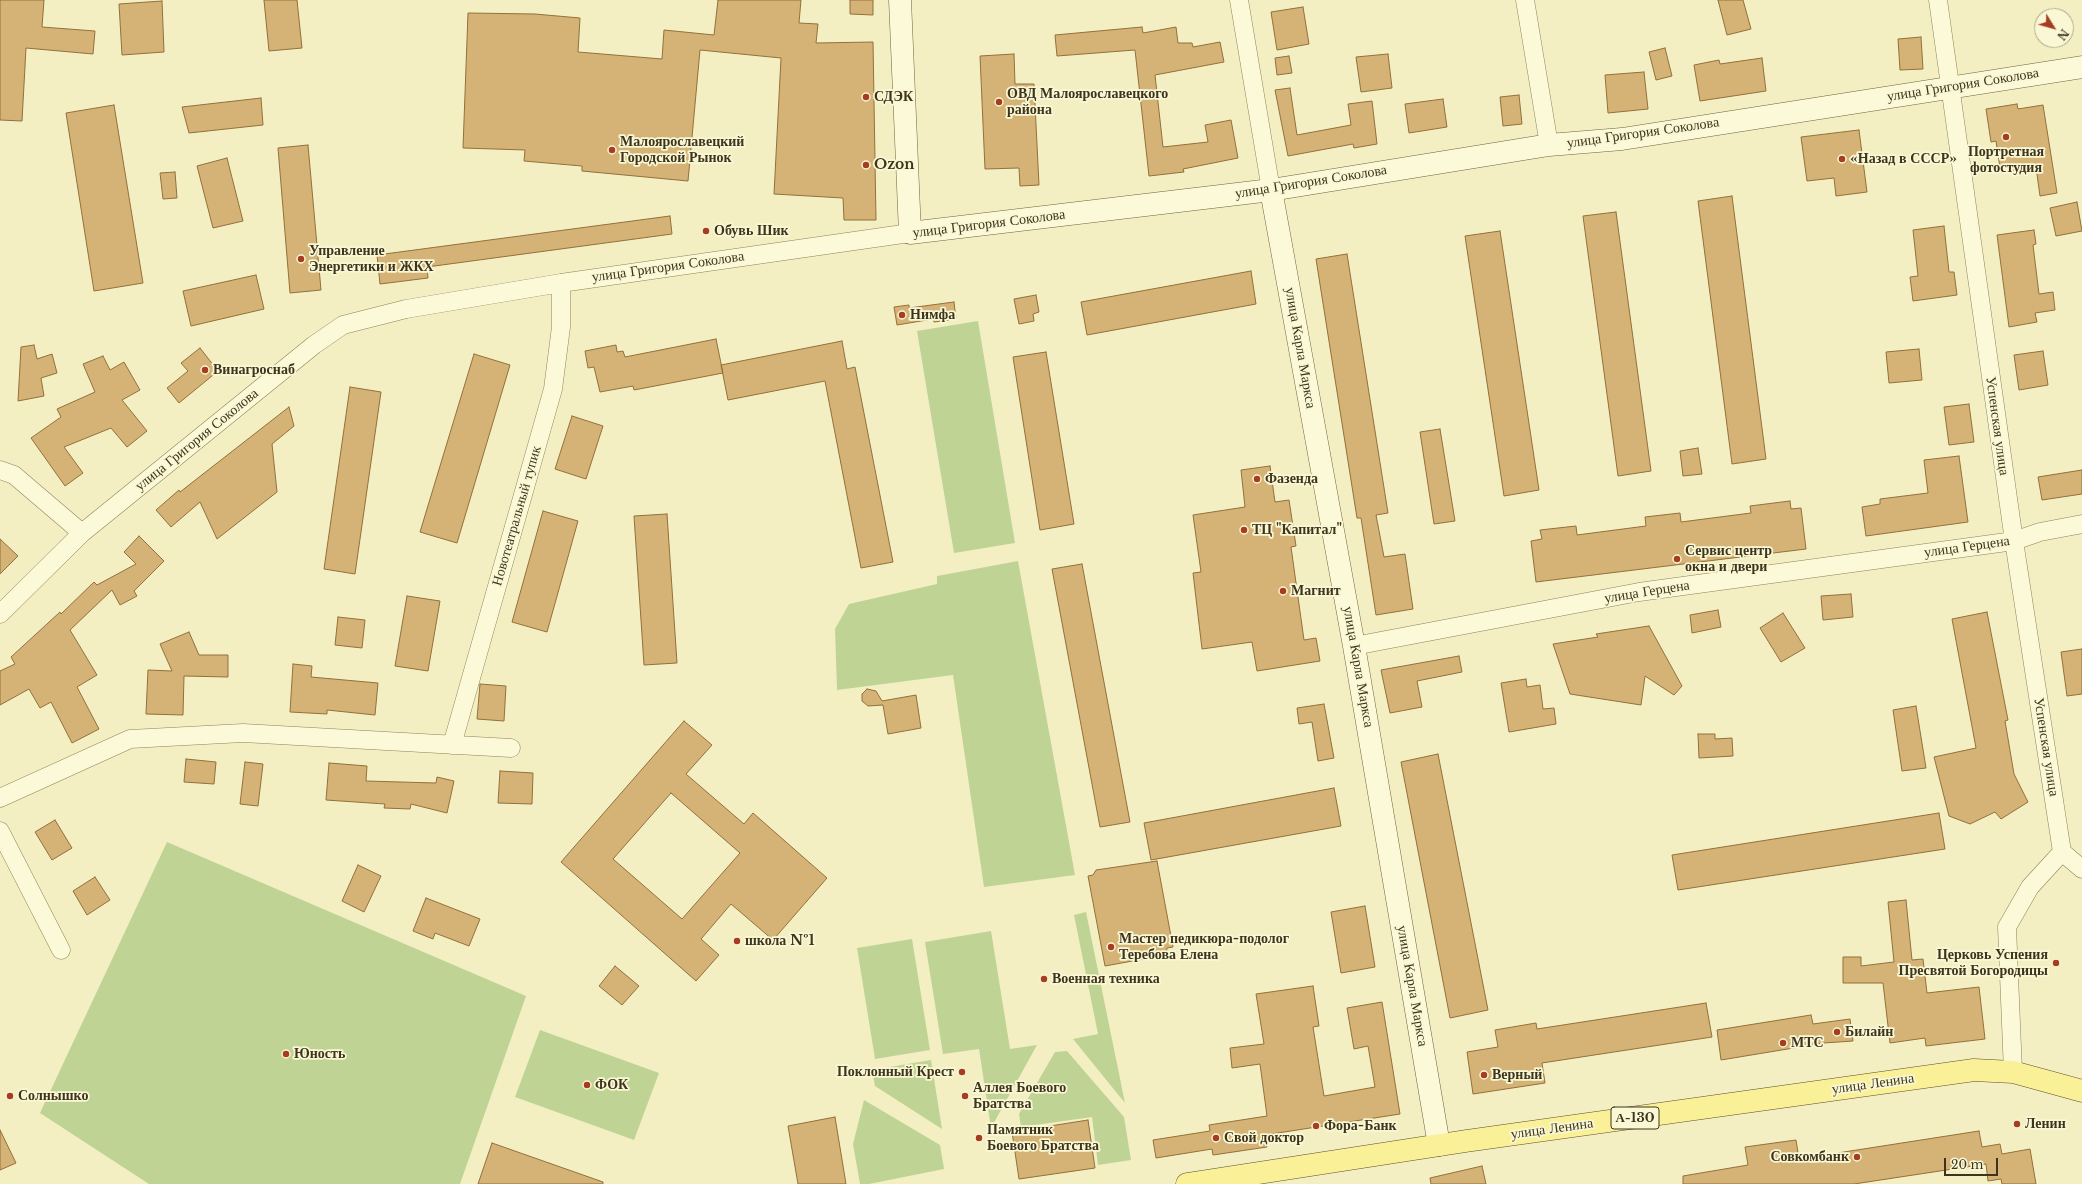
<!DOCTYPE html>
<html>
<head>
<meta charset="utf-8">
<style>
	body { margin:0 }
	#map { position:relative; width:2082px; height:1184px; overflow:hidden; background:#f3efc3; font-family:"Libre Baskerville",serif }
	canvas { display:block }
	.north { position:absolute; left:2034px; top:8px; width:40px; height:40px; box-sizing:border-box; background:#f9f7d4; border:1px solid #aea98b; border-radius:50%; rotate:127deg; font-size:11px; font-weight:700; line-height:16px; text-align:center; color:#3e341d }
	.north::after { content:''; display:block; margin:auto; width:14px; height:18px; background:#a63c20; clip-path:polygon(50% 0,100% 100%,50% 72%,0 100%) }
	.scale { position:absolute; left:1944px; top:1158px; width:54px; height:18px; box-sizing:border-box; border:2px solid #3e341d; border-top:0; padding-left:5px; font-size:12px; line-height:14px; white-space:nowrap; color:#3e341d; -webkit-text-stroke:3px #f9f7d4; paint-order:stroke }
</style>
</head>
<body>
<div id="map">
<canvas width="2082" height="1184"></canvas>
<div class="north">N</div>
<div class="scale">20 m</div>
</div>
<script>
const context = document.querySelector('canvas').getContext('2d');
context.lineJoin = 'round';
function fill(path, color) {
  context.fillStyle = color;
  context.fill(path, 'evenodd');
}
function toPath(rows) {
  const path = new Path2D();
  for (const r of rows) {
    path.moveTo(r[0], r[1]);
    for (let i = 2; i < r.length; i += 2) path.lineTo(r[i], r[i + 1]);
  }
  return path;
}
function stroke(path, color, width, dash) {
  context.strokeStyle = color;
  context.lineWidth = width;
  context.lineCap = dash ? 'butt' : 'round';
  context.setLineDash(dash || []);
  context.stroke(path);
}
function label(font, color, halo, rows, align = 'center') {
  context.font = font + ' "Libre Baskerville",serif';
  context.lineWidth = 3.5;
  context.setLineDash([]);
  context.textBaseline = 'middle';
  context.strokeStyle = halo;
  context.fillStyle = color;
  for (const [text, x, y, turn = 0] of rows) {
    context.save();
    context.translate(x, y);
    context.rotate((+turn || 0) * Math.PI / 180);
    context.textAlign = isNaN(turn) ? turn : align;
    if (halo) context.strokeText(text, 0, 0);
    context.fillText(text, 0, 0);
    context.restore();
  }
}
const green = toPath([
	[978,321,1015,543,954,553,917,331],
	[1018,561,1075,875,984,887,953,675,837,690,835,629,849,604,937,584,937,576],
	[167,842,526,996,460,1184,149,1184,40,1113],
	[1086,912,1125,1103,1073,1039,1098,1034,1074,915],
	[991,931,1010,1049,1037,1045,991,1128,979,1049,943,1054,925,942],
	[912,939,930,1050,875,1059,857,948],
	[540,1030,659,1073,634,1140,515,1097],
	[1067,1051,1124,1117,1131,1160,1098,1165,1092,1117,1021,1127,1019,1114,1055,1052],
	[931,1060,942,1129,875,1086,872,1070],
	[864,1100,940,1145,944,1169,869,1184,860,1184,853,1144]
]);
const building = toPath([
	[0,0,44,0,42,27,95,31,93,54,26,48,22,121,0,120,0,0],
	[264,0,297,0,302,48,269,51,264,0],
	[718,0,801,0,799,23,818,24,816,43,873,42,876,220,844,220,843,198,774,194,781,58,700,50,688,181,582,171,582,166,524,161,525,150,463,148,468,13,535,14,580,18,578,52,662,59,664,30,714,35,718,0],
	[850,0,873,0,873,15,850,14,850,0],
	[1718,0,1743,0,1751,29,1727,35,1718,0],
	[162,1,164,52,122,55,119,4,162,1],
	[1303,7,1309,44,1277,50,1271,12,1303,7],
	[1142,27,1143,33,1176,27,1178,43,1192,43,1193,47,1220,42,1224,62,1155,75,1163,147,1208,142,1205,125,1231,120,1238,158,1183,169,1184,172,1149,176,1135,50,1057,56,1055,35,1142,27],
	[1921,37,1923,69,1900,70,1898,39,1921,37],
	[1665,48,1672,76,1656,80,1649,52,1665,48],
	[1014,54,1015,84,1034,84,1039,185,1020,186,1019,168,985,169,980,56,1014,54],
	[1388,54,1392,88,1361,92,1356,57,1388,54],
	[1289,56,1292,73,1277,75,1275,58,1289,56],
	[1762,58,1766,91,1700,101,1694,65,1719,60,1720,64,1762,58],
	[1644,72,1648,109,1608,113,1605,75,1644,72],
	[1290,88,1297,135,1351,125,1348,104,1372,101,1377,144,1354,148,1353,144,1288,156,1275,90,1290,88],
	[1519,95,1522,124,1503,126,1500,97,1519,95],
	[261,98,263,125,189,133,182,107,261,98],
	[1443,99,1447,127,1409,133,1405,104,1443,99],
	[2017,104,2018,109,2043,105,2057,193,2040,196,2036,167,2009,171,2008,167,2000,168,1996,141,1991,142,1986,109,2017,104],
	[114,105,143,283,94,291,66,113,114,105],
	[1859,130,1867,192,1836,196,1834,178,1807,181,1801,137,1859,130],
	[308,145,321,290,290,293,278,148,308,145],
	[227,158,243,221,213,228,197,166,227,158],
	[175,172,177,198,163,199,160,173,175,172],
	[1732,196,1766,459,1732,464,1698,201,1732,196],
	[2077,202,2082,231,2056,236,2050,208,2077,202],
	[1616,212,1651,471,1618,476,1583,216,1616,212],
	[670,216,672,234,427,267,428,278,380,284,377,255,670,216],
	[1944,226,1949,272,1954,272,1957,295,1913,301,1910,277,1918,276,1913,230,1944,226],
	[2034,230,2036,244,2033,245,2039,294,2053,292,2055,310,2035,313,2037,322,2009,327,1997,235,2034,230],
	[1500,231,1539,490,1504,496,1465,236,1500,231],
	[1347,254,1388,513,1376,515,1384,557,1405,554,1413,609,1376,615,1361,518,1357,518,1316,259,1347,254],
	[1251,271,1256,304,1087,335,1081,302,1251,271],
	[256,275,264,309,191,326,183,291,256,275],
	[1036,295,1039,312,1033,314,1034,321,1019,324,1014,299,1036,295],
	[954,302,956,319,934,322,933,319,897,325,894,307,909,305,909,308,954,302],
	[716,339,723,373,634,390,633,386,600,392,594,367,588,368,585,351,616,345,617,352,623,351,625,357,716,339],
	[842,341,847,369,855,367,893,562,861,568,825,381,728,400,721,365,842,341],
	[34,345,37,359,52,354,57,373,41,378,44,396,18,401,21,347,34,345],
	[200,348,218,371,179,403,167,388,188,371,181,363,200,348],
	[1919,349,1922,380,1889,383,1886,352,1919,349],
	[2043,351,2048,385,2019,390,2014,355,2043,351],
	[1046,352,1074,524,1040,530,1013,357,1046,352],
	[474,354,510,365,457,543,420,532,474,354],
	[103,356,110,370,124,362,140,390,122,400,147,431,127,447,111,428,64,447,83,473,65,486,31,438,61,417,57,409,95,392,83,364,103,356],
	[350,387,381,392,355,574,324,569,350,387],
	[1969,404,1974,442,1949,445,1944,407,1969,404],
	[289,407,294,426,272,444,277,492,217,539,200,502,171,527,156,510,179,490,180,492,289,407],
	[572,416,603,426,586,479,555,469,572,416],
	[1440,429,1455,521,1434,524,1420,432,1440,429],
	[1698,448,1702,474,1683,476,1680,451,1698,448],
	[1959,456,1968,522,1866,536,1862,507,1880,504,1880,499,1928,493,1924,460,1959,456],
	[1270,466,1275,502,1289,500,1296,546,1291,547,1304,640,1316,638,1320,661,1257,671,1252,642,1202,649,1193,573,1201,572,1193,515,1245,507,1241,470,1270,466],
	[2082,470,2082,494,2042,500,2038,477,2082,470],
	[1790,501,1791,509,1801,508,1806,549,1536,582,1531,541,1542,539,1540,530,1576,526,1577,535,1646,526,1645,517,1680,513,1681,522,1751,513,1750,506,1790,501],
	[543,511,578,521,547,632,512,622,543,511],
	[667,514,677,663,644,665,634,516,667,514],
	[139,536,164,561,134,591,137,596,120,605,112,590,70,630,97,675,77,687,99,729,72,743,51,702,40,708,29,689,0,705,0,671,15,664,11,657,60,612,61,614,94,582,97,585,136,564,124,552,139,536],
	[0,539,18,556,0,574,0,539],
	[1082,564,1130,822,1100,827,1052,569,1082,564],
	[1851,594,1853,617,1823,620,1821,596,1851,594],
	[407,596,440,601,428,671,395,666,407,596],
	[1718,610,1721,627,1692,633,1690,615,1718,610],
	[1987,612,2008,720,2005,721,2014,774,2028,802,2001,819,1995,812,1970,824,1949,816,1934,757,1976,748,1952,619,1987,612],
	[1783,613,1805,648,1781,662,1760,628,1783,613],
	[338,617,365,620,362,648,335,645,338,617],
	[1649,626,1682,686,1674,695,1645,676,1641,705,1570,694,1553,644,1598,637,1596,634,1649,626],
	[189,632,199,655,228,655,228,677,184,676,183,715,146,714,148,670,172,671,160,644,189,632],
	[2082,649,2082,694,2067,696,2061,652,2082,649],
	[1459,656,1462,672,1417,681,1422,707,1390,713,1381,670,1459,656],
	[293,664,312,666,311,677,378,683,375,715,327,710,327,714,290,712,293,664],
	[1526,679,1527,687,1540,685,1543,709,1554,708,1556,724,1509,732,1501,683,1526,679],
	[480,684,506,686,504,721,477,719,480,684],
	[867,689,876,691,882,701,916,695,921,728,888,734,883,705,868,706,862,701,862,694,867,689],
	[1324,704,1334,758,1318,761,1312,722,1299,724,1297,708,1324,704],
	[1916,706,1926,768,1902,771,1893,710,1916,706],
	[684,721,712,745,686,774,744,824,753,813,827,878,773,940,731,904,701,939,719,955,696,981,561,862,684,721],
	[671,793,740,853,682,919,613,859,671,793],
	[1698,734,1715,734,1715,739,1732,738,1733,756,1699,758,1698,734],
	[1438,754,1488,1010,1450,1018,1401,762,1438,754],
	[186,759,216,762,214,784,184,782,186,759],
	[245,762,263,764,258,806,240,804,245,762],
	[329,763,367,766,366,781,436,783,437,777,454,781,447,813,411,804,410,809,384,808,385,804,326,800,329,763],
	[500,771,533,773,532,804,498,803,500,771],
	[1334,788,1341,826,1151,860,1144,823,1334,788],
	[1939,813,1945,849,1678,890,1672,855,1939,813],
	[55,820,72,848,52,860,35,832,55,820],
	[1157,861,1173,947,1167,948,1166,955,1105,966,1088,876,1093,875,1096,870,1157,861],
	[358,865,381,876,364,912,342,901,358,865],
	[95,877,110,900,87,915,73,891,95,877],
	[426,898,480,919,469,946,435,933,433,939,413,931,426,898],
	[1906,900,1912,960,1923,959,1927,993,1979,987,1985,1039,1926,1046,1925,1038,1890,1043,1883,983,1843,983,1843,957,1861,957,1861,966,1894,962,1888,902,1906,900],
	[1365,906,1375,967,1341,973,1331,912,1365,906],
	[615,966,639,986,622,1005,599,986,615,966],
	[1313,986,1319,1026,1313,1027,1324,1096,1375,1087,1368,1046,1354,1049,1347,1008,1382,1002,1400,1114,1265,1135,1267,1147,1213,1155,1212,1149,1156,1158,1153,1140,1210,1131,1209,1125,1267,1116,1260,1064,1232,1068,1230,1048,1264,1044,1256,994,1313,986],
	[1706,1003,1712,1037,1542,1063,1545,1083,1473,1094,1467,1052,1498,1047,1495,1030,1536,1023,1537,1029,1706,1003],
	[1811,1015,1813,1024,1850,1019,1853,1041,1824,1043,1721,1060,1717,1030,1811,1015],
	[835,1117,846,1184,798,1184,788,1126,835,1117],
	[1088,1120,1095,1168,1019,1179,1012,1132,1088,1120],
	[0,1130,16,1163,0,1170,0,1130],
	[1979,1131,1982,1147,2000,1144,2002,1154,2030,1149,2036,1184,2002,1184,2001,1179,1988,1181,1986,1164,1854,1184,1683,1184,1683,1176,1748,1165,1745,1147,1796,1140,1799,1159,1979,1131],
	[492,1143,603,1182,603,1184,478,1184,492,1143],
	[1482,1166,1486,1184,1431,1184,1430,1178,1482,1166]
]);
const street = toPath([
	[1239,0,1271,190],
	[1525,0,1549,145],
	[1938,0,2014,541,2062,852,2082,869],
	[0,470,14,475,82,533],
	[0,614,82,533,314,345,343,325,406,309,561,283,910,233],
	[1354,646,1639,592,2014,541,2040,532,2082,524],
	[452,745,553,389,561,327,561,283],
	[0,798,130,739,243,733,511,748],
	[0,831,61,950],
	[2013,1072,2007,927,2030,887,2062,852]
]);
const secondary = toPath([
	[900,0,910,233,1271,190,1549,145,1622,139,2082,67],
	[1271,190,1354,646,1439,1145]
]);
const primary = toPath([
	[1187,1184,1466,1141,1974,1070,2013,1072,2082,1091]
]);
const markers = [
	[866,97,4,"#a63c20"],
	[999,102,4,"#a63c20"],
	[2006,137,4,"#a63c20"],
	[612,150,4,"#a63c20"],
	[1842,159,4,"#a63c20"],
	[866,165,4,"#a63c20"],
	[706,231,4,"#a63c20"],
	[301,259,4,"#a63c20"],
	[902,315,4,"#a63c20"],
	[205,370,4,"#a63c20"],
	[1257,479,4,"#a63c20"],
	[1244,530,4,"#a63c20"],
	[1677,559,4,"#a63c20"],
	[1283,591,4,"#a63c20"],
	[737,941,4,"#a63c20"],
	[1111,947,4,"#a63c20"],
	[2056,963,4,"#a63c20"],
	[1044,979,4,"#a63c20"],
	[1837,1032,4,"#a63c20"],
	[1783,1043,4,"#a63c20"],
	[286,1054,4,"#a63c20"],
	[962,1072,4,"#a63c20"],
	[1484,1075,4,"#a63c20"],
	[587,1085,4,"#a63c20"],
	[10,1096,4,"#a63c20"],
	[965,1096,4,"#a63c20"],
	[2017,1124,4,"#a63c20"],
	[1316,1126,4,"#a63c20"],
	[979,1138,4,"#a63c20"],
	[1216,1138,4,"#a63c20"],
	[1857,1157,4,"#a63c20"]
];
const shields = [
	[1635,1118,48]
];
const shieldNames = [
	["А-130",1635,1118]
];
const streetNames = [
	["улица Григория Соколова",1963,85,-9],
	["улица Григория Соколова",1643,133,-8],
	["улица Григория Соколова",1311,182,-9],
	["улица Григория Соколова",989,224,-7],
	["улица Григория Соколова",668,267,-8],
	["улица Карла Маркса",1300,348,80],
	["Успенская улица",1997,426,82],
	["улица Григория Соколова",197,440,-39],
	["Новотеатральный тупик",517,516,-74],
	["улица Герцена",1967,547,-8],
	["улица Герцена",1647,592,-9],
	["улица Карла Маркса",1358,667,80],
	["Успенская улица",2046,747,81],
	["улица Карла Маркса",1412,986,80],
	["улица Ленина",1873,1084,-8],
	["улица Ленина",1552,1129,-8]
];
const poiNames = [
	["ОВД Малоярославецкого",1007,94],
	["района",1007,110],
	["СДЭК",874,97],
	["Малоярославецкий",620,142],
	["Городской Рынок",620,158],
	["Портретная",2006,152,"center"],
	["фотостудия",2006,168,"center"],
	["«Назад в СССР»",1850,159],
	["Ozon",874,165],
	["Обувь Шик",714,231],
	["Управление",309,251],
	["Энергетики и ЖКХ",309,267],
	["Нимфа",910,315],
	["Винагроснаб",213,370],
	["Фазенда",1265,479],
	["ТЦ \"Капитал\"",1252,530],
	["Сервис центр",1685,551],
	["окна и двери",1685,567],
	["Магнит",1291,591],
	["Мастер педикюра-подолог",1119,939],
	["Теребова Елена",1119,955],
	["школа №1",745,941],
	["Церковь Успения",2048,955,"right"],
	["Пресвятой Богородицы",2048,971,"right"],
	["Военная техника",1052,979],
	["Билайн",1845,1032],
	["МТС",1791,1043],
	["Юность",294,1054],
	["Поклонный Крест",954,1072,"right"],
	["Верный",1492,1075],
	["ФОК",595,1085],
	["Аллея Боевого",973,1088],
	["Братства",973,1104],
	["Солнышко",18,1096],
	["Ленин",2025,1124],
	["Фора-Банк",1324,1126],
	["Памятник",987,1130],
	["Боевого Братства",987,1146],
	["Свой доктор",1224,1138],
	["Совкомбанк",1849,1157,"right"]
];
fill(green, '#bfd395');
fill(building, '#d5b275');
stroke(building, '#92703a', 1);
stroke(street, '#908257', 19);
stroke(secondary, '#72623a', 23);
stroke(primary, '#5d4e2c', 23);
stroke(street, '#fcf9d8', 18);
stroke(secondary, '#fcf9d8', 22);
stroke(primary, '#faf097', 22);
for (const [x, y, r, color] of markers) {
  const dot = new Path2D();
  dot.arc(x, y, r, 0, 2 * Math.PI);
  context.fillStyle = color;
  context.fill(dot);
  stroke(dot, '#f9f7d4', 1.5);
}
for (const [x, y, w] of shields) {
  const box = new Path2D();
  box.roundRect(x - w / 2, y - 11, w, 22, 3);
  context.fillStyle = '#f9f7d4';
  context.fill(box);
  stroke(box, '#3e341d', 1);
}
label('bold 13px', '#3e341d', null, shieldNames);
label('14px', '#3e341d', '#f9f7d4', streetNames);
label('bold 14px', '#3e341d', '#f9f7d4', poiNames, 'left');
</script>
</body>
</html>
